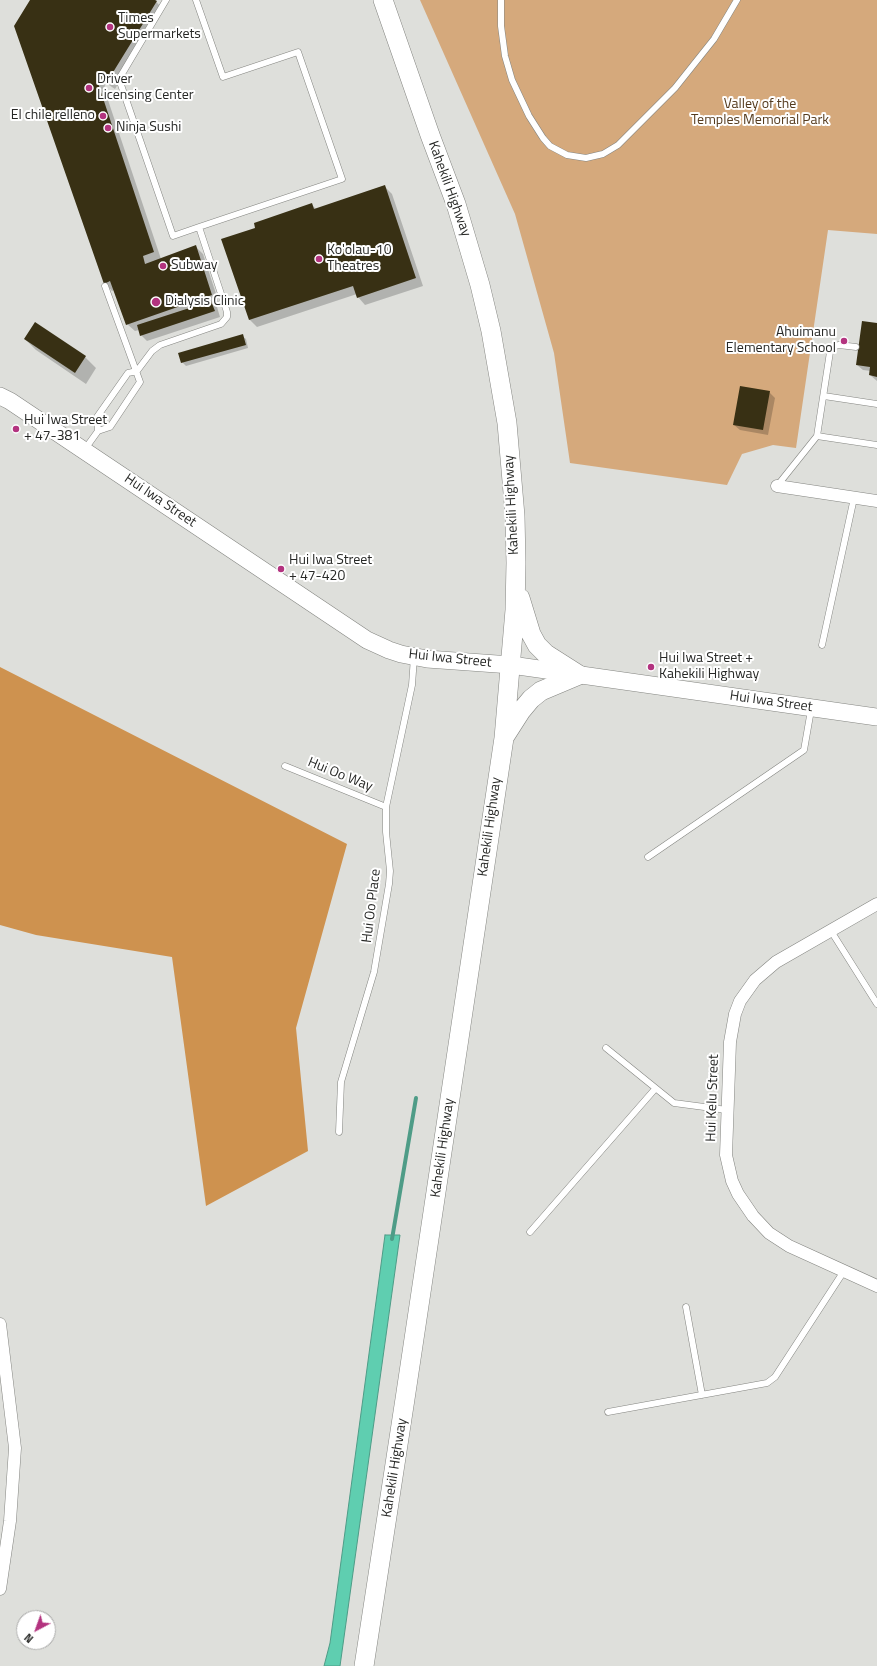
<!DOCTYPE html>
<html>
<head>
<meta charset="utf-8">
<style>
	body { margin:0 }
	#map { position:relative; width:877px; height:1666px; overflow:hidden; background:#dedfdb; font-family:"Titillium Web",sans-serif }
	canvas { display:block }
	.north { position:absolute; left:16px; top:1610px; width:40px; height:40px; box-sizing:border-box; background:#fff; border:1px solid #a9a9a8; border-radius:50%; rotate:221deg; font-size:11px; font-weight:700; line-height:16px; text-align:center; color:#272826 }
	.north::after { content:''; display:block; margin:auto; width:14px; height:18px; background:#b3337f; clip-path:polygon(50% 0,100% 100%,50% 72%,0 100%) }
</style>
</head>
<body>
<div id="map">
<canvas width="877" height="1666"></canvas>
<div class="north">N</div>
</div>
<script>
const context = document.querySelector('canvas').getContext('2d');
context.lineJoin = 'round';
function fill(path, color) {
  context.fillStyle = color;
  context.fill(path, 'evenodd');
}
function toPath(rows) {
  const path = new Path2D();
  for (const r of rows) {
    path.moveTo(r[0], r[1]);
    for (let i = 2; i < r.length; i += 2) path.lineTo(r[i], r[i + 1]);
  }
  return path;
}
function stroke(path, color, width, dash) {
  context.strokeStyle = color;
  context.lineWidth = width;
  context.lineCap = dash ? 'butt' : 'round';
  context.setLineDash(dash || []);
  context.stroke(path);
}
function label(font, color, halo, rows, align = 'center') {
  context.font = font + ' "Titillium Web",sans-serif';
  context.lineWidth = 4;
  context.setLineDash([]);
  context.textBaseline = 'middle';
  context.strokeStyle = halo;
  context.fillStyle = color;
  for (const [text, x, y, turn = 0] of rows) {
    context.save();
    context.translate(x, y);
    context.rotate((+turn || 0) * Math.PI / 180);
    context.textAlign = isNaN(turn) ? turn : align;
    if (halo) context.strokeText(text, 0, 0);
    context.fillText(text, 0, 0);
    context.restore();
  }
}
const green = toPath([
	[420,0,877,0,877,234,828,230,796,448,773,445,742,454,727,485,570,463,554,353,515,214]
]);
const forest = toPath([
	[0,667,347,844,296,1028,308,1151,206,1206,172,957,36,935,0,925]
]);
const water = toPath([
	[385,1235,400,1235,340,1666,324,1666,330,1643,385,1235]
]);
const shadow = toPath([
	[31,0,155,0,163,10,115,89,106,83,104,88,161,259,196,247,203,254,219,303,214,304,217,307,220,317,147,341,141,335,139,330,135,331,127,324,114,290,112,291,105,283],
	[384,186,392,194,423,286,365,305,358,297,357,294,257,327,250,320,223,240,257,228,312,205,316,209],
	[35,324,85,357,96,368,86,384,36,350,25,339],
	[877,324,877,381,870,375,871,371,863,370,857,365],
	[242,336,246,339,248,348,186,366,182,362],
	[769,392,775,398,768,435,740,430,734,425]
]);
const stream = toPath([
	[392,1239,416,1098]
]);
const building = toPath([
	[30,0,155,0,157,1,107,82,98,77,97,80,154,252,143,256,145,264,196,245,212,295,126,325,110,281,104,284,14,26],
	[385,185,416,278,357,298,353,286,249,320,221,239,255,228,254,223,312,203,314,209],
	[211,301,215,311,140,336,137,325],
	[862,321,877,323,877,377,869,375,870,367,856,365],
	[35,322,86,356,75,373,24,339],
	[243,334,246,345,181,363,178,353],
	[740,386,770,391,763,430,733,425]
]);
const lane = toPath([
	[196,0,223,77,298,52,342,179,199,227],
	[501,0,501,26,505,56,512,80,529,116,543,138,550,146,567,155,586,158,603,154,618,145,675,88,714,39,737,0],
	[856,347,839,345,835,346,830,352,817,436,877,445],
	[824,396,877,404],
	[98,431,97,417,128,373,137,371,152,351,160,345,221,324,227,317,227,312,199,227,173,236,119,79,166,0],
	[85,449,98,431,110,427,140,382,105,286],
	[777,486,817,436],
	[822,645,854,498],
	[285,766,386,807],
	[648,857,804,750,811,710],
	[831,931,877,1004],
	[606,1048,674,1103,727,1110],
	[339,1132,341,1082,374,972,389,884,390,871,386,832,386,807,412,685,414,657],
	[530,1232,655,1089],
	[686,1307,702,1395],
	[608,1412,767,1383,775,1377,844,1271]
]);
const street = toPath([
	[777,486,877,501],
	[877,904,776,962,755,980,740,1001,735,1014,730,1042,726,1155,732,1181,738,1194,753,1216,769,1233,789,1246,877,1286],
	[0,1324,15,1448,10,1521,0,1589]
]);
const secondary = toPath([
	[0,396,10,401,367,640,389,650,401,654,427,659,511,665,877,717]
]);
const primary = toPath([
	[520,598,531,634,537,645,546,654,579,675],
	[505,736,521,711,531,699,541,691,579,675],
	[364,1666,405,1399,504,738,515,610,516,563,515,516,507,423,491,331,480,285,456,204,430,135,383,0]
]);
const markers = [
	[110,27,4,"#b3337f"],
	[89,88,4,"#b3337f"],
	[103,116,4,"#b3337f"],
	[108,128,4,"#b3337f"],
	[319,259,4,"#b3337f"],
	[163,266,4,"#b3337f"],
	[156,302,5,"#b3337f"],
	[844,341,4,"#b3337f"],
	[16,429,4,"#b3337f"],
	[281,569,4,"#b3337f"],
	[651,667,4,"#b3337f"]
];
const poiNames = [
	["Times",118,19],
	["Supermarkets",118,35],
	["Driver",97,80],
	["Licensing Center",97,96],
	["El chile relleno",95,116,"right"],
	["Ninja Sushi",116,128],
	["Ko'olau-10",327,251],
	["Theatres",327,267],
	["Subway",171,266],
	["Dialysis Clinic",165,302],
	["Ahuimanu",836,333,"right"],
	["Elementary School",836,349,"right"],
	["Hui Iwa Street",24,421],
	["+ 47-381",24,437],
	["Hui Iwa Street",289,561],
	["+ 47-420",289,577],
	["Hui Iwa Street +",659,659],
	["Kahekili Highway",659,675]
];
const parkNames = [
	["Valley of the",760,105],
	["Temples Memorial Park",760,121]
];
const streetNames = [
	["Kahekili Highway",449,189,70],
	["Hui Iwa Street",160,501,34],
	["Kahekili Highway",512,505,-93],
	["Hui Iwa Street",450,659,6],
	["Hui Iwa Street",771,702,8],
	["Hui Oo Way",340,775,22],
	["Kahekili Highway",490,827,-82],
	["Hui Oo Place",372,906,-83],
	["Hui Kelu Street",713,1098,-88],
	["Kahekili Highway",443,1148,-82],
	["Kahekili Highway",395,1468,-81]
];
fill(green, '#d5a97c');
fill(forest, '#ce924f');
fill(water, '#5fceb0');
stroke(water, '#4e9c87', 1);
fill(shadow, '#0003');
stroke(stream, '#4e9c87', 4);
fill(building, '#383014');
stroke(lane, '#848581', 7);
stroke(street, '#848581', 13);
stroke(secondary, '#848581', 18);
stroke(primary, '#848581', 20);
stroke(lane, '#fff', 6);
stroke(street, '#fff', 12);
stroke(secondary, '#fff', 17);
stroke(primary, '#fff', 19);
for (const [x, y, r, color] of markers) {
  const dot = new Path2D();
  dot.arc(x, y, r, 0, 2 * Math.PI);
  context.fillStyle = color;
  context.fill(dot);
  stroke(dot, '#fff', 1.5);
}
label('14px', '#272826', '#fff', poiNames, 'left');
label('14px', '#553b1e', '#fff', parkNames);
label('14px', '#272826', '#fff', streetNames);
</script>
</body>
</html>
